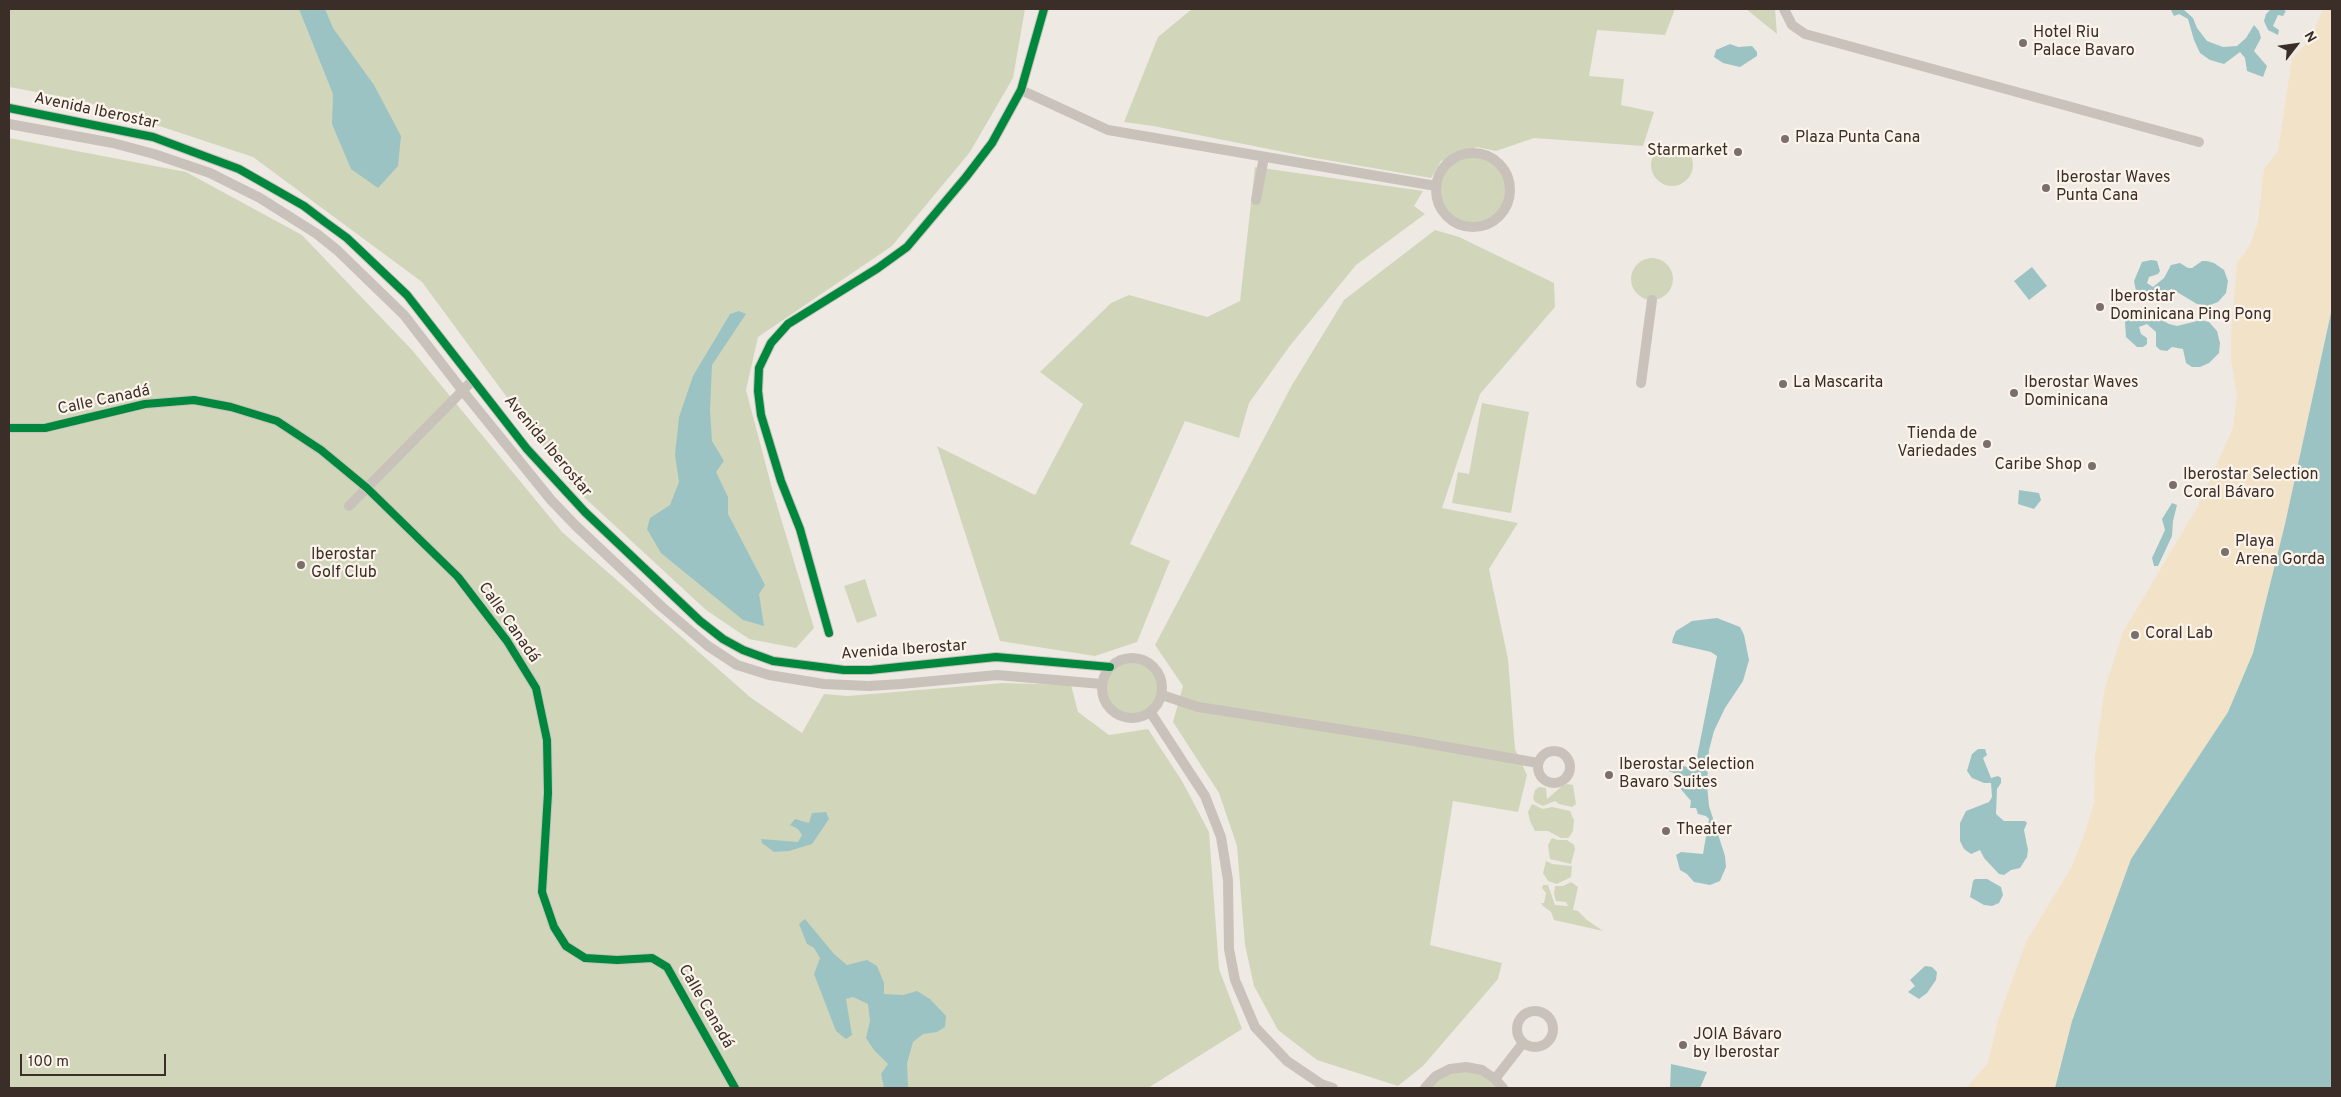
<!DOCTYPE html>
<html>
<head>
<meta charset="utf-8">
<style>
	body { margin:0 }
	#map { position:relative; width:2341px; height:1097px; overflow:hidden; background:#efe9e3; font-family:Overpass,sans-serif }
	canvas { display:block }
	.frame { position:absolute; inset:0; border:10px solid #3b2e29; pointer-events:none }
	.north { position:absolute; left:2271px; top:20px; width:50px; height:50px; -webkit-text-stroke:4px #fcf4eb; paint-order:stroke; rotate:60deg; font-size:14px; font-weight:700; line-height:20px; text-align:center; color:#3b2e29 }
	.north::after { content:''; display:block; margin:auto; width:18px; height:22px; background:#3b2e29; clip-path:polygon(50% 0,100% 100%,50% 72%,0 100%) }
	.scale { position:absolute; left:20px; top:1054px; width:146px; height:22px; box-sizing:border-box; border:2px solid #3b2e29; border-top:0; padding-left:6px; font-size:15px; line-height:18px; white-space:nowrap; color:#3b2e29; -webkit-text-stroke:4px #fcf4eb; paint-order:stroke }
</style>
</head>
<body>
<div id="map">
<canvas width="2341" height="1097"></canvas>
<div class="frame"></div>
<div class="north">N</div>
<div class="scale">100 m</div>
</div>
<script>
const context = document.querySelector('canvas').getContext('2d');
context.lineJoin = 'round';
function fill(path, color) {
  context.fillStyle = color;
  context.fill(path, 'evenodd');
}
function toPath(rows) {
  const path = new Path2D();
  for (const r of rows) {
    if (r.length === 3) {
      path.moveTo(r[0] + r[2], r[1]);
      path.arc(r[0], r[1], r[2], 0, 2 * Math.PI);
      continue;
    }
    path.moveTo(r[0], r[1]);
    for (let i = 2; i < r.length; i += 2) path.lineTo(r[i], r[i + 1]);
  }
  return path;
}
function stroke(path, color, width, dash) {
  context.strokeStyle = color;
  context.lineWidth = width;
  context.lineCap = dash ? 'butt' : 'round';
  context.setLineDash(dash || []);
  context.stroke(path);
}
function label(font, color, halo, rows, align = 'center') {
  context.font = font + ' Overpass,sans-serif';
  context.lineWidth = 4.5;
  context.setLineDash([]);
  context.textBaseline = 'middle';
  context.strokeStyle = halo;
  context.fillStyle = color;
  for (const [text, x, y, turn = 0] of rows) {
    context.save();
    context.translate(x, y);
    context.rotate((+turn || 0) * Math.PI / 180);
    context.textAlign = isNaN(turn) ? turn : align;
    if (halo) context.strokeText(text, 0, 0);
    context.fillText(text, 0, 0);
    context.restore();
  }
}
const green = toPath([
	[9,9,1025,9,1013,78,970,152,892,246,758,337,746,390,773,492,814,628,796,648,749,639,706,610,573,487,422,282,253,157,81,100,9,87],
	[1192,9,1675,9,1665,35,1597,30,1589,76,1624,79,1621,105,1654,112,1643,146,1534,138,1496,151,1477,147,1441,161,1431,178,1309,157,1153,126,1124,122,1158,37],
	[1746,9,1775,9,1777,34],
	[9,138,186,172,302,235,412,350,562,532,750,697,802,733,824,694,847,696,1003,683,1071,685,1078,712,1109,735,1148,729,1182,781,1209,832,1219,969,1242,1029,1148,1088,9,1088],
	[1672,165,21],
	[1473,190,37],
	[1255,167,1423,191,1414,206,1425,214,1356,265,1289,347,1249,403,1239,438,1185,421,1130,544,1170,561,1137,642,1095,656,1000,641,937,446,1035,495,1083,404,1040,372,1111,303,1129,295,1207,317,1240,301],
	[1435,230,1459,237,1554,283,1555,307,1480,394,1442,508,1518,523,1489,569,1508,659,1515,749,1527,775,1518,812,1453,801,1430,945,1502,963,1498,979,1423,1066,1398,1086,1317,1060,1278,1030,1254,986,1245,945,1237,846,1219,793,1173,722,1183,686,1155,645,1292,385,1344,300],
	[1652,279,21],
	[1482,403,1529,412,1511,513,1452,503,1458,472,1469,474],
	[865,579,877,616,857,623,844,586],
	[1132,688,30],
	[1567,784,1573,785,1576,804,1572,807,1559,804,1555,801,1543,806,1535,802,1533,798,1535,790,1539,787,1546,788,1547,799,1562,786],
	[1532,804,1543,809,1552,807,1570,811,1574,820,1573,831,1570,836,1568,838,1561,838,1548,831,1535,831,1530,821,1528,812],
	[1552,838,1558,840,1567,840,1574,845,1575,849,1571,864,1550,859,1548,845],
	[1546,861,1552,864,1572,866,1571,877,1557,884,1548,881,1543,873],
	[1571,882,1578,887,1573,910,1578,911,1587,920,1603,931,1554,920,1551,912,1543,906,1541,903,1544,903,1546,893,1542,888,1543,885,1548,885,1555,905,1568,906,1566,902,1556,901,1554,894,1555,886,1563,886],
	[1450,1069,1482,1070,1503,1088,1425,1088]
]);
const sand = toPath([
	[2323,9,2332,9,2332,308,2285,524,2253,653,2228,712,2131,859,2072,1021,2055,1088,1962,1088,1968,1086,1988,1063,1998,1020,2026,942,2071,868,2084,835,2094,803,2095,757,2105,688,2123,632,2198,506,2233,428,2237,396,2231,360,2231,335,2237,263,2250,245,2258,222,2264,169,2278,151,2292,58,2310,40]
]);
const water = toPath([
	[299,9,325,9,333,28,374,85,401,136,398,166,378,188,351,169,332,124,333,94],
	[2173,9,2183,9,2193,18,2197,28,2207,41,2223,47,2237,46,2246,38,2254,25,2259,31,2261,38,2254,51,2267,66,2263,77,2247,71,2245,58,2240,52,2224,64,2210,60,2200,53,2194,40,2188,19,2179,14,2174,16,2171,10],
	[2271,9,2282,9,2286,11,2283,16,2278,15,2273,26,2279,30,2278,35,2268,30,2264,21,2266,14],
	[1730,44,1738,47,1752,46,1757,52,1757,56,1740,67,1723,63,1714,57,1716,50],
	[2151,260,2157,261,2160,271,2158,274,2149,277,2147,283,2153,287,2164,278,2171,265,2180,263,2188,268,2192,268,2202,261,2207,261,2214,263,2224,270,2228,281,2226,293,2218,302,2208,306,2197,304,2172,289,2149,299,2144,297,2136,291,2134,281,2142,262],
	[2032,267,2047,286,2029,300,2014,281],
	[2332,308,2332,1088,2055,1088,2072,1021,2131,859,2228,712,2253,653,2285,524],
	[2143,309,2169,324,2177,326,2201,320,2209,322,2217,331,2220,343,2219,353,2209,363,2200,367,2192,367,2186,363,2183,349,2172,347,2167,351,2160,350,2156,346,2156,332,2147,324,2139,327,2141,334,2147,338,2147,344,2143,347,2137,347,2126,337,2125,322,2132,312],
	[739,311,746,314,712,365,710,411,712,441,724,461,716,472,728,497,728,514,765,585,759,594,764,626,743,620,661,553,647,529,650,518,670,505,679,482,675,455,679,417,693,376,730,314],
	[2019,490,2039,493,2041,500,2034,509,2018,504],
	[2172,503,2177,505,2173,521,2172,536,2158,566,2154,566,2152,558,2165,530,2162,519],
	[1717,618,1740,627,1744,635,1749,660,1743,681,1725,708,1714,731,1709,750,1707,784,1709,806,1725,856,1726,867,1720,881,1710,885,1694,882,1687,874,1680,870,1676,855,1681,852,1703,854,1709,819,1706,816,1698,814,1696,808,1690,808,1691,801,1679,787,1681,778,1677,774,1650,765,1652,759,1692,768,1696,762,1717,656,1711,652,1672,643,1673,638,1676,631,1692,621],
	[1978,749,1985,749,1987,755,1983,758,1991,778,1998,776,2001,778,2001,783,1997,789,1996,814,2004,821,2025,821,2027,823,2024,830,2028,850,2027,857,2020,868,2011,870,2004,875,1999,874,1984,858,1980,850,1971,854,1964,849,1960,841,1960,823,1966,811,1989,802,1992,797,1991,783,1984,783,1972,778,1967,771,1972,754],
	[826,812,829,819,812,844,789,851,774,852,762,843,761,839,798,842,802,835,798,829,790,825,795,819,809,823,812,813],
	[1975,879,1987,879,2001,887,2003,895,1999,903,1992,906,1984,905,1970,897,1973,881],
	[805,919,834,954,847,965,867,960,877,966,884,983,884,994,903,995,917,991,930,999,946,1016,945,1027,937,1032,923,1034,913,1042,907,1063,908,1088,884,1088,881,1074,888,1064,874,1050,866,1038,870,1021,868,1004,853,997,846,999,852,1035,846,1039,836,1031,814,974,820,958,814,948,807,944,799,924],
	[1925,966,1932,967,1937,972,1936,980,1927,993,1919,999,1908,992,1915,986,1910,980],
	[1671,1064,1707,1072,1700,1088,1670,1088]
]);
const minor = toPath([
	[1784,9,1792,25,1805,34,2199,142],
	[1021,90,1108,130,1436,186],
	[9,108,153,137,239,169,304,206,325,222,347,238,407,295,527,449,585,512,700,621,723,639,743,650,773,661,844,670,870,670,996,657,1110,667],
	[9,124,113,143,154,154,210,173,260,198,317,234,337,250,404,315,462,390,551,500,575,525,662,607,708,646,737,665,769,675,824,684,869,686,901,684,997,675,1102,684],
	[1473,190,37],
	[1256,200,1264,157],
	[1641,383,1652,300],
	[9,428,45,428,145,404,194,400,231,407,277,421,321,450,367,488,458,577,507,641,536,688,547,740,548,793,542,892,554,927,566,946,585,958,617,960,652,958,667,967,735,1088],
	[349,506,473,380],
	[829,633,800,529,781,481,761,415,758,391,759,368,771,343,788,324,878,268,907,247,966,177,992,143,1021,90,1044,9],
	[1132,688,30],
	[1162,695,1198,707,1224,711,1402,739,1538,763],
	[1151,713,1205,796,1221,837,1228,880,1229,949,1235,980,1255,1027,1287,1061,1321,1084,1333,1088],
	[1554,767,16],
	[1535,1029,18],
	[1495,1079,1523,1043],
	[1425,1088,1436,1076,1450,1069,1466,1067,1482,1070,1495,1079,1503,1088]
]);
const cycleway = toPath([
	[9,108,153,137,239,169,304,206,325,222,347,238,407,295,527,449,585,512,700,621,723,639,743,650,773,661,844,670,870,670,996,657,1110,667],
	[9,428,45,428,145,404,194,400,231,407,277,421,321,450,367,488,458,577,507,641,536,688,547,740,548,793,542,892,554,927,566,946,585,958,617,960,652,958,667,967,735,1088],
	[829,633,800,529,781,481,761,415,758,391,759,368,771,343,788,324,878,268,907,247,966,177,992,143,1021,90,1044,9]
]);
const markers = [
	[2023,43,5,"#7a6f6a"],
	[1785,139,5,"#7a6f6a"],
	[1738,152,5,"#7a6f6a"],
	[2046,188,5,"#7a6f6a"],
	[2100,307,5,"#7a6f6a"],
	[1783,384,5,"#7a6f6a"],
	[2014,393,5,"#7a6f6a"],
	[1987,444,5,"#7a6f6a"],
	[2092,466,5,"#7a6f6a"],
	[2173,485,5,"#7a6f6a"],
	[2225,552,5,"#7a6f6a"],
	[301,565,5,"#7a6f6a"],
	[2135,635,5,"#7a6f6a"],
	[1609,775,5,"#7a6f6a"],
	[1666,831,5,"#7a6f6a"],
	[1683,1045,5,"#7a6f6a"]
];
const poiNames = [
	["Hotel Riu",2033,34],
	["Palace Bavaro",2033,52],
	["Plaza Punta Cana",1795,139],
	["Starmarket",1728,152,"right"],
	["Iberostar Waves",2056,179],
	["Punta Cana",2056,197],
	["Iberostar",2110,298],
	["Dominicana Ping Pong",2110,316],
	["La Mascarita",1793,384],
	["Iberostar Waves",2024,384],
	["Dominicana",2024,402],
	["Tienda de",1977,435,"right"],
	["Variedades",1977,453,"right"],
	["Caribe Shop",2082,466,"right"],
	["Iberostar Selection",2183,476],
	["Coral Bávaro",2183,494],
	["Playa",2235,543],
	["Arena Gorda",2235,561],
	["Iberostar",311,556],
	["Golf Club",311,574],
	["Coral Lab",2145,635],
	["Iberostar Selection",1619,766],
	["Bavaro Suites",1619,784],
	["Theater",1676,831],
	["JOIA Bávaro",1693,1036],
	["by Iberostar",1693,1054]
];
const streetNames = [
	["Avenida Iberostar",96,112,12],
	["Calle Canadá",104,401,-12],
	["Avenida Iberostar",547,447,50],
	["Calle Canadá",508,623,55],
	["Avenida Iberostar",904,651,-4],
	["Calle Canadá",705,1007,60]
];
fill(green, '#d1d6bb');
fill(sand, '#f2e2c8');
fill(water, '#9cc3c4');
stroke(minor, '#c9c2bb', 10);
stroke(cycleway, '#00873e', 8);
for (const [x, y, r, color] of markers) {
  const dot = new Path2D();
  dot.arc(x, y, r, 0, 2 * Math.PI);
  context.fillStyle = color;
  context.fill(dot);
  stroke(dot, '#fcf4eb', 2);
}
label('16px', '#3b2e29', '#fcf4eb', poiNames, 'left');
label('16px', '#3b2e29', '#fcf4eb', streetNames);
</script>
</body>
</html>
